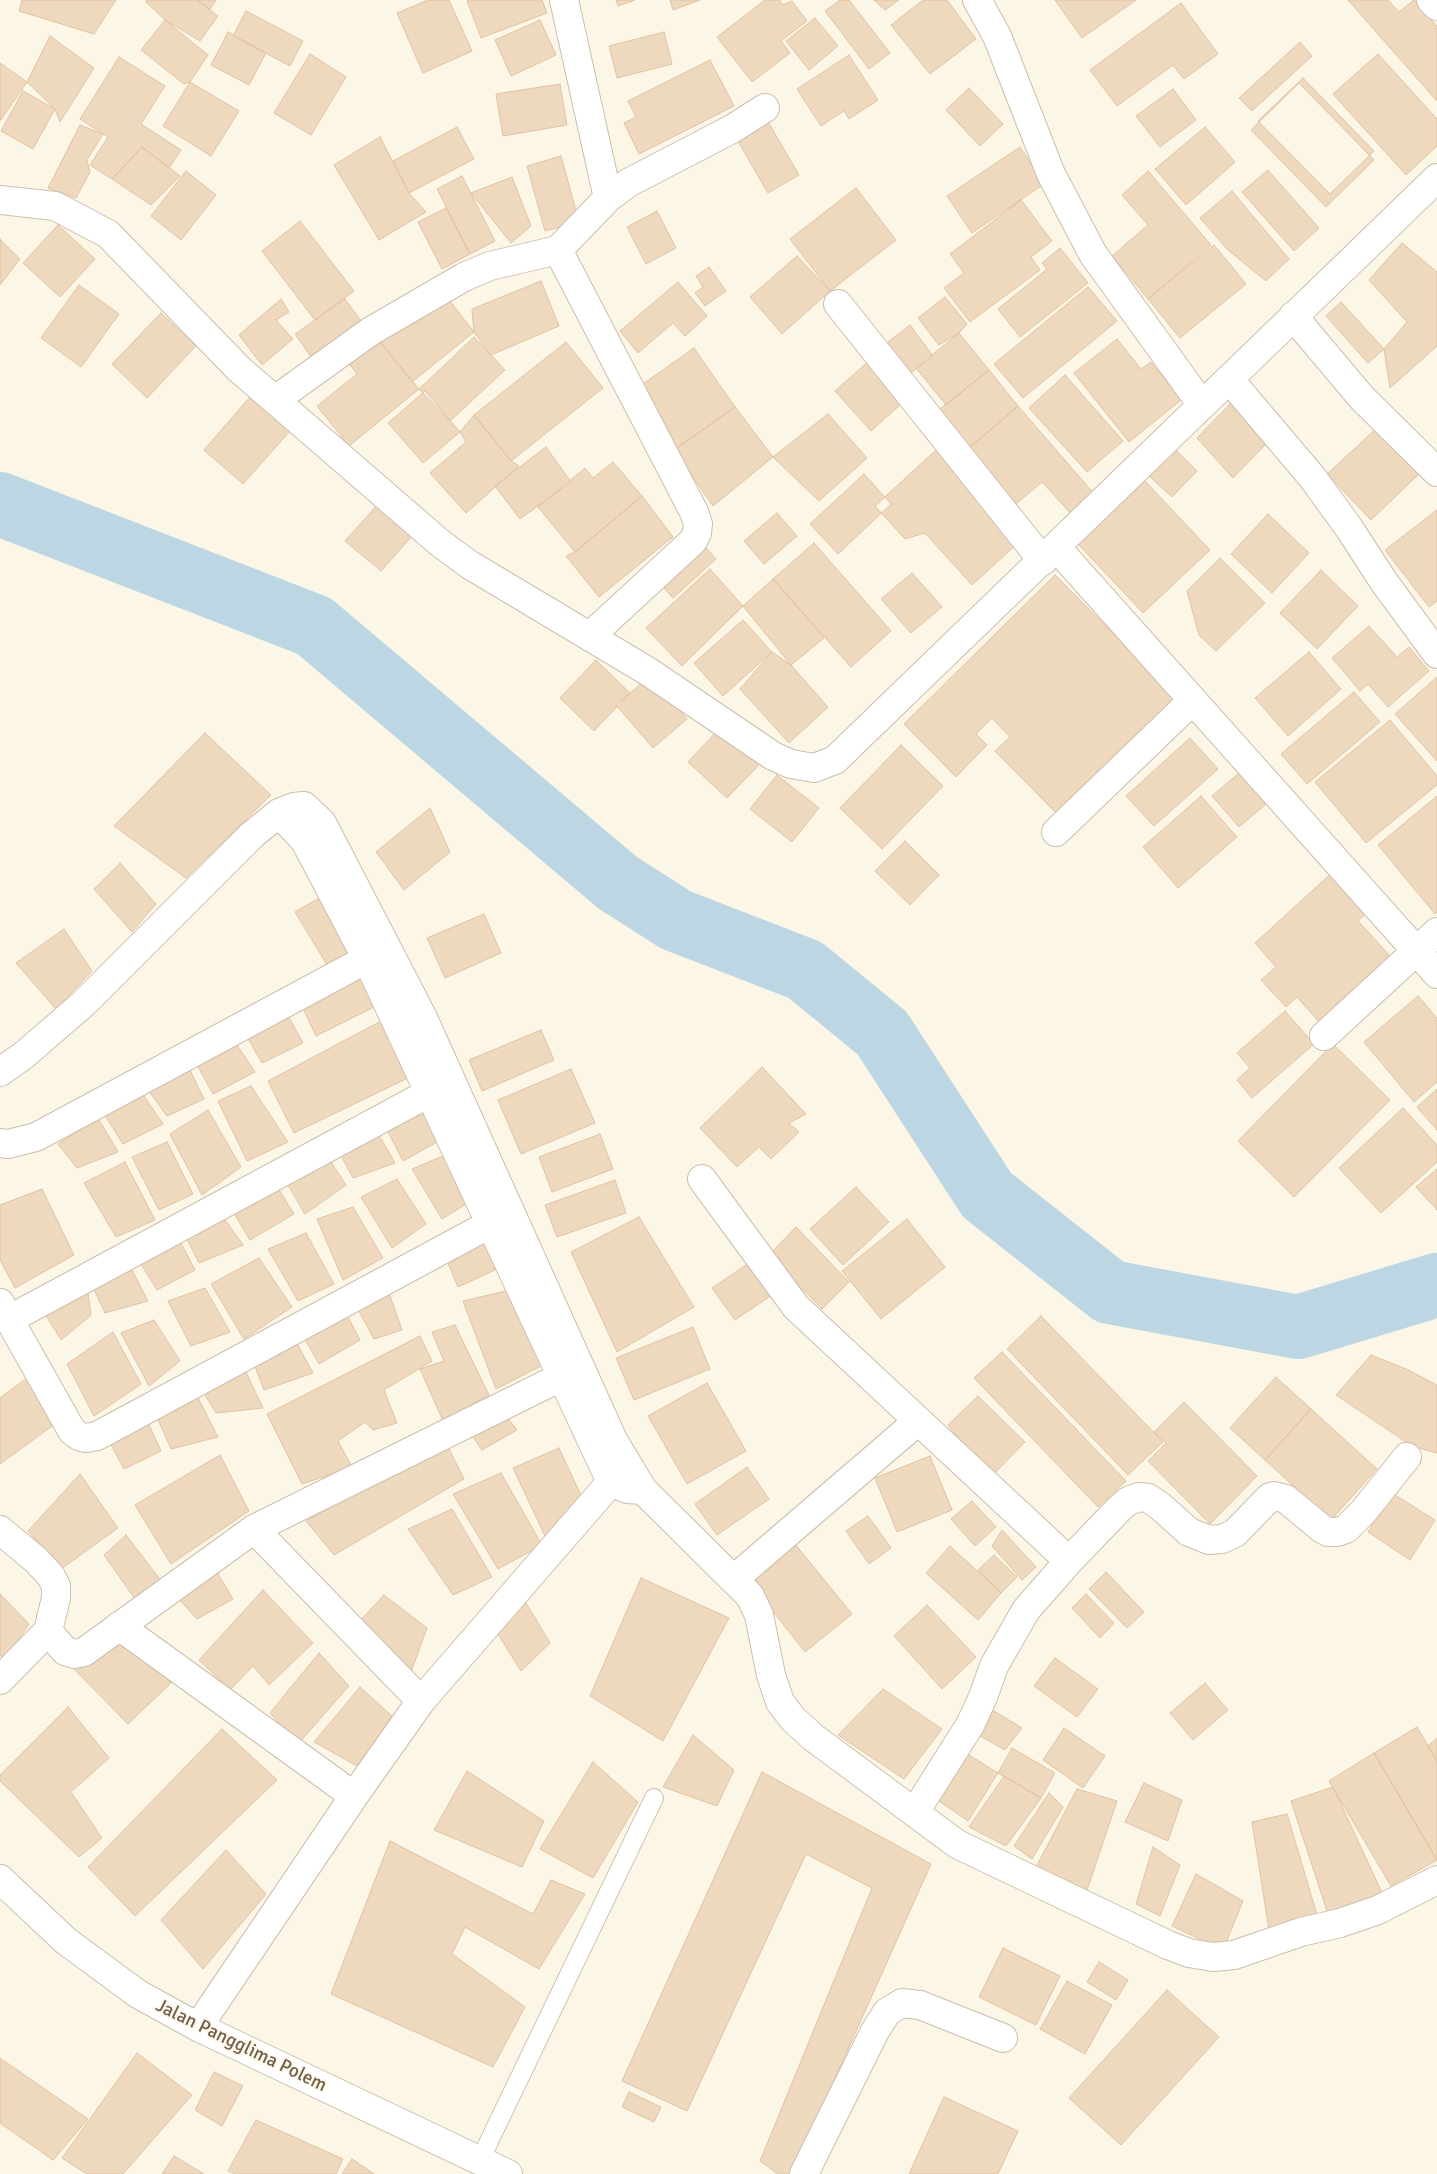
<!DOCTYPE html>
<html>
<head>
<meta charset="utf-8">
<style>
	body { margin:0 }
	canvas { display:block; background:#fbf6e6 }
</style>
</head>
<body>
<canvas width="1437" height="2174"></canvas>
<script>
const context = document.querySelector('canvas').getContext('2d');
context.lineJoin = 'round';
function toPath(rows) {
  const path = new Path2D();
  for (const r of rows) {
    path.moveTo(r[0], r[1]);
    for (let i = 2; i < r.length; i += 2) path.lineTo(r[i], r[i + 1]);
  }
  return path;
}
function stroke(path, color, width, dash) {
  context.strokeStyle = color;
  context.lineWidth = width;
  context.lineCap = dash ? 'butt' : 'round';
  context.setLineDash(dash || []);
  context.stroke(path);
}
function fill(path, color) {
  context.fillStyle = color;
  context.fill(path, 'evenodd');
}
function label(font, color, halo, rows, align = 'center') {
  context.font = font + ' Signika,sans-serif';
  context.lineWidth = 4;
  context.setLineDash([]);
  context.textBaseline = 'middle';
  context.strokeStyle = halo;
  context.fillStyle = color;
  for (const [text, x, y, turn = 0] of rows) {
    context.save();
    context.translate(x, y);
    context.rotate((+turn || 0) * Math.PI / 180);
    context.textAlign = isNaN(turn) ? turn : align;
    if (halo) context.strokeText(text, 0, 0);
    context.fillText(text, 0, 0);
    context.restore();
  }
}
const river = toPath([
	[0,504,314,626,618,883,676,920,805,970,882,1033,987,1195,1110,1292,1298,1327,1437,1285]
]);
const building = toPath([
	[22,0,116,0,94,34,19,11,22,0],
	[147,0,197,0,218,16,200,41,165,20,146,2,147,0],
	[197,0,216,0,210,9,197,0],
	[428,0,449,0,472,51,423,73,397,13,428,0],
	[470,0,542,0,547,13,481,38,467,1,470,0],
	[616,0,635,0,618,6,616,0],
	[670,0,700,0,673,10,670,0],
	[765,0,780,0,782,5,792,1,807,21,781,41,790,53,752,82,717,37,765,0],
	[840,0,849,0,890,53,869,69,825,11,840,0],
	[874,0,899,0,885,10,874,0],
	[923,0,947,0,976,39,930,74,891,25,923,0],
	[1055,0,1136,0,1082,38,1055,0],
	[1348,0,1388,0,1399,12,1414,0,1437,26,1437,101,1348,0],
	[1181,3,1218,54,1184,79,1173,65,1117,106,1090,70,1181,3],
	[246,11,303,41,290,66,233,36,246,11],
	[815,18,838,46,809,70,786,41,815,18],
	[165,20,208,55,190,82,184,84,141,50,165,20],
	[540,20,556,55,511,76,495,40,540,20],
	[228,32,266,53,249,85,211,65,228,32],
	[664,32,672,64,617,78,609,46,664,32],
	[50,36,94,68,60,122,55,109,27,82,50,36],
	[1300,42,1312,56,1252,111,1239,98,1300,42],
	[310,54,346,77,311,135,274,113,310,54],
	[1378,54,1437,119,1437,146,1406,175,1333,94,1378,54],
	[849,55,878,100,849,119,844,111,821,126,797,89,849,55],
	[119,57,165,86,141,124,181,150,169,168,142,147,112,179,90,165,108,137,80,119,119,57],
	[710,60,734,106,639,154,624,123,636,117,628,101,710,60],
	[0,63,27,82,0,121,0,63],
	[1303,78,1374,151,1330,194,1258,121,1303,78],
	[190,82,239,111,211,156,163,126,190,82],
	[1299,83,1374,160,1326,207,1251,130,1299,83],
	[560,84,567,125,503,136,496,94,560,84],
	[969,88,1003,124,980,146,946,110,969,88],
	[1173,89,1196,120,1160,147,1136,116,1173,89],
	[23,91,55,109,33,149,1,131,23,91],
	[763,113,799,175,768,193,732,131,763,113],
	[80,125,103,134,87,160,90,172,76,198,48,188,80,125],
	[457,127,474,159,409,193,393,161,457,127],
	[1205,127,1235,162,1186,205,1155,169,1205,127],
	[380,137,409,193,426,212,379,240,334,165,380,137],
	[142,147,180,176,151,205,112,179,142,147],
	[1020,147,1044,184,972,233,947,196,1020,147],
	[561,156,579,222,545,231,527,166,561,156],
	[1268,170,1319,228,1294,251,1242,192,1268,170],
	[186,171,216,195,181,240,151,216,186,171],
	[1148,171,1211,245,1148,299,1112,256,1148,225,1122,195,1148,171],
	[462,176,495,241,470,254,437,189,462,176],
	[512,177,531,226,511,243,471,193,512,177],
	[856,188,896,240,830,291,790,239,856,188],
	[1232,191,1289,259,1266,281,1228,250,1200,218,1232,191],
	[1021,200,1052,241,1031,257,1040,270,970,322,944,288,964,273,950,254,1021,200],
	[446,208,470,254,442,269,418,222,446,208],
	[657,211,676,248,646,264,627,227,657,211],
	[300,221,354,291,315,320,262,251,300,221],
	[58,225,95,259,60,297,23,263,58,225],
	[0,239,20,259,0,285,0,239],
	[1402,243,1437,272,1437,346,1390,388,1384,349,1407,322,1369,280,1402,243],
	[1214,245,1246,284,1180,338,1148,299,1214,245],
	[1060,248,1088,283,1020,337,998,309,1047,269,1042,263,1060,248],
	[797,256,830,291,782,334,750,297,797,256],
	[709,267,726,291,705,306,695,293,703,287,696,276,709,267],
	[541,281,559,326,491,355,474,332,472,309,541,281],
	[678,282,707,316,685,336,673,323,638,353,620,331,678,282],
	[79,285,119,314,81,367,41,338,79,285],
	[1088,287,1117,321,1023,398,994,364,1088,287],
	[945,297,967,324,959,333,939,345,918,318,945,297],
	[281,299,289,312,276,320,293,339,262,365,239,335,281,299],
	[345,299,366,328,316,364,295,334,345,299],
	[449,300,474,332,412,382,373,333,449,300],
	[1341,302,1384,349,1368,363,1326,316,1341,302],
	[161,313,196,346,147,398,112,364,161,313],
	[910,325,933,356,907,376,883,346,910,325],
	[373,333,419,389,349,446,317,406,357,374,344,357,373,333],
	[959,333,989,370,946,405,916,368,959,333],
	[474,337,505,370,450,421,419,389,474,337],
	[1117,339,1141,369,1151,362,1181,400,1129,442,1074,373,1117,339],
	[566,342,603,388,511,461,474,415,566,342],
	[694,348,735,407,674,450,633,391,694,348],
	[877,354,901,404,871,431,835,391,877,354],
	[989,370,1018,406,968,449,936,412,989,370],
	[1065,375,1123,441,1087,472,1029,408,1065,375],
	[425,391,460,432,423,463,388,423,425,391],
	[250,397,290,431,243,484,204,450,250,397],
	[1233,401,1269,441,1233,478,1197,438,1233,401],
	[1018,406,1096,496,1073,516,1042,482,1016,504,968,449,1018,406],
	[735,407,773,457,713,506,674,450,735,407],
	[828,414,867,458,819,501,773,457,828,414],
	[474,415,511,461,519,466,466,513,430,473,466,442,460,432,474,415],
	[1377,428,1420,473,1371,520,1327,474,1377,428],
	[546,447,571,482,520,519,495,486,546,447],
	[1175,449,1197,471,1172,497,1149,476,1175,449],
	[936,450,1019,542,972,585,925,533,905,539,875,506,936,450],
	[613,462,642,496,575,552,538,507,585,468,593,478,613,462],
	[864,474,891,504,838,554,810,524,864,474],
	[1145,481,1210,550,1143,613,1078,544,1145,481],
	[642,496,673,537,599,597,566,556,575,552,642,496],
	[379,503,414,534,381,571,345,541,379,503],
	[1437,510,1437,601,1429,607,1385,550,1437,510],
	[777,513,797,536,764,564,744,541,777,513],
	[1268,514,1309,553,1272,593,1231,554,1268,514],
	[699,540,716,559,673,598,656,579,699,540],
	[814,543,891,631,851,667,773,579,814,543],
	[1220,558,1265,603,1216,651,1199,635,1187,591,1220,558],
	[710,569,743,606,682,666,646,628,710,569],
	[1321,570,1358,606,1317,649,1280,613,1321,570],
	[912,573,942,607,911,633,881,599,912,573],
	[1055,575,1177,698,1058,815,995,751,1010,737,992,718,976,734,987,745,956,777,904,724,1055,575],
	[773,579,824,638,791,665,743,606,773,579],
	[743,620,772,652,723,696,694,663,743,620],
	[1369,626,1397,657,1409,647,1429,671,1388,707,1368,684,1360,691,1332,658,1369,626],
	[772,652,791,665,828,707,789,743,740,689,772,652],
	[1309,652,1341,689,1288,736,1255,698,1309,652],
	[596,660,630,693,594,731,560,698,596,660],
	[650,676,687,719,653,748,616,705,650,676],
	[1437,677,1437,761,1395,714,1437,677],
	[1354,692,1380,722,1307,784,1281,754,1354,692],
	[1390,720,1437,776,1437,785,1366,843,1315,782,1390,720],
	[721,727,760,764,727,798,688,762,721,727],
	[205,733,271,795,186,878,114,826,205,733],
	[1190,738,1218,769,1154,826,1126,796,1190,738],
	[901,745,943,786,882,849,840,808,901,745],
	[1239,773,1266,804,1239,827,1212,796,1239,773],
	[777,775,819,808,792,842,750,809,777,775],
	[1201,796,1237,837,1178,888,1143,847,1201,796],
	[1437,796,1437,912,1435,914,1378,845,1437,796],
	[430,808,450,852,404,890,376,852,430,808],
	[905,841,939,875,910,905,875,871,905,841],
	[120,863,156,904,132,932,94,889,120,863],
	[1336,869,1372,908,1358,921,1392,958,1320,1023,1297,997,1286,1007,1261,980,1276,967,1255,943,1336,869],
	[326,894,350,953,329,968,295,912,326,894],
	[484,914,501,953,445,978,427,938,484,914],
	[64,929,92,971,56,1009,16,963,64,929],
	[362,972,376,1006,316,1036,301,1004,362,972],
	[1418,996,1437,1018,1437,1082,1414,1102,1364,1042,1418,996],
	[1285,1011,1314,1044,1252,1098,1237,1080,1250,1068,1237,1053,1285,1011],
	[286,1012,303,1043,262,1063,245,1033,286,1012],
	[385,1019,408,1078,294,1133,268,1081,385,1019],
	[541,1030,554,1060,482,1091,469,1060,541,1030],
	[235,1042,255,1072,213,1094,197,1065,235,1042],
	[1333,1044,1390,1100,1294,1197,1238,1141,1333,1044],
	[188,1066,204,1099,167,1116,148,1090,188,1066],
	[762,1067,806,1114,789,1123,799,1132,771,1159,759,1147,737,1167,700,1128,762,1067],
	[571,1069,595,1123,521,1154,498,1100,571,1069],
	[251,1086,288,1142,247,1161,218,1101,251,1086],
	[1437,1089,1437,1130,1417,1107,1437,1089],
	[142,1093,163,1124,123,1144,104,1114,142,1093],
	[431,1107,437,1142,403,1161,385,1126,431,1107],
	[1403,1108,1437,1145,1437,1162,1381,1213,1339,1168,1403,1108],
	[208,1110,241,1167,202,1195,170,1134,208,1110],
	[98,1118,118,1152,77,1168,58,1144,98,1118],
	[376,1130,395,1163,353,1178,338,1150,376,1130],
	[600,1134,613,1169,552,1192,539,1157,600,1134],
	[167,1142,193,1194,159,1210,132,1157,167,1142],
	[326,1154,346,1185,305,1214,285,1180,326,1154],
	[448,1154,471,1201,442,1219,412,1169,448,1154],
	[125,1162,155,1220,116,1237,84,1183,125,1162],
	[1437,1169,1437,1210,1416,1187,1437,1169],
	[397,1179,426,1224,392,1248,361,1197,397,1179],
	[615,1180,626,1213,557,1237,545,1205,615,1180],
	[856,1187,889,1222,843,1265,810,1229,856,1187],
	[278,1188,294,1214,250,1240,231,1208,278,1188],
	[42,1189,74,1255,15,1288,0,1260,0,1205,42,1189],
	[353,1207,383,1258,343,1280,317,1219,353,1207],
	[223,1217,243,1245,199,1263,183,1231,223,1217],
	[639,1217,694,1307,617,1352,571,1252,639,1217],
	[907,1219,945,1267,881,1319,842,1271,907,1219],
	[796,1227,849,1282,822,1309,769,1255,796,1227],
	[306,1233,334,1284,298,1301,268,1249,306,1233],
	[487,1240,495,1270,458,1287,445,1256,487,1240],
	[180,1241,195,1270,157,1290,139,1261,180,1241],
	[259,1258,292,1307,244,1339,211,1284,259,1258],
	[749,1263,772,1295,735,1320,712,1288,749,1263],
	[130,1266,148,1301,105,1313,92,1285,130,1266],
	[87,1286,91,1315,61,1340,42,1309,87,1286],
	[205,1288,230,1332,191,1346,168,1301,205,1288],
	[388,1290,402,1330,374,1339,356,1306,388,1290],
	[506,1291,547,1363,496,1389,463,1301,506,1291],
	[346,1313,360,1340,319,1364,303,1336,346,1313],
	[1041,1316,1163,1442,1128,1475,1007,1349,1041,1316],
	[154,1320,180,1361,149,1386,121,1333,154,1320],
	[455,1325,489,1395,443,1421,420,1369,444,1361,432,1332,455,1325],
	[693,1327,710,1369,634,1400,616,1358,693,1327],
	[113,1332,141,1384,94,1416,67,1364,113,1332],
	[420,1336,432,1361,384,1390,397,1423,373,1430,365,1422,338,1441,352,1467,302,1484,267,1414,420,1336],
	[294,1338,313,1373,264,1390,254,1364,294,1338],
	[1002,1352,1126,1481,1098,1507,974,1378,1002,1352],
	[1371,1355,1406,1369,1437,1385,1437,1453,1412,1446,1336,1395,1371,1355],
	[244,1368,263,1408,216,1413,202,1390,244,1368],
	[31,1375,55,1424,0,1464,0,1398,31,1375],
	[1276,1377,1311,1409,1265,1460,1230,1428,1276,1377],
	[707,1383,746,1451,687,1484,648,1416,707,1383],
	[196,1394,218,1437,171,1449,157,1417,196,1394],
	[978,1396,1025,1442,990,1478,948,1425,978,1396],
	[1184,1402,1257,1476,1210,1524,1148,1461,1166,1443,1154,1432,1184,1402],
	[1311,1409,1377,1469,1331,1520,1265,1460,1311,1409],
	[504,1414,517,1430,482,1450,468,1430,504,1414],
	[146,1418,161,1451,124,1469,108,1439,146,1418],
	[445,1441,464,1479,334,1555,306,1521,445,1441],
	[559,1448,584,1502,545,1536,513,1468,559,1448],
	[220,1455,249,1511,171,1564,135,1505,220,1455],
	[930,1456,952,1510,897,1532,875,1478,930,1456],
	[747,1467,769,1499,717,1535,695,1504,747,1467],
	[501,1473,542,1545,498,1569,453,1494,501,1473],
	[80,1474,118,1528,61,1569,28,1531,80,1474],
	[1392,1493,1435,1520,1410,1560,1368,1532,1392,1493],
	[972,1501,996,1527,975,1546,951,1519,972,1501],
	[452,1509,492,1577,453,1595,408,1529,452,1509],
	[868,1516,891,1548,869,1564,846,1531,868,1516],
	[1002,1530,1036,1567,1022,1580,992,1546,1002,1530],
	[126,1535,162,1582,138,1603,104,1555,126,1535],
	[795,1544,852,1614,805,1652,749,1581,795,1544],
	[950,1546,1001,1593,978,1620,926,1573,950,1546],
	[994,1555,1017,1577,1001,1593,978,1570,994,1555],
	[214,1567,233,1599,197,1619,174,1594,214,1567],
	[1106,1572,1144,1612,1127,1628,1089,1589,1106,1572],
	[641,1578,729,1618,663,1741,590,1696,641,1578],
	[263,1590,313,1643,269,1685,253,1666,230,1690,199,1660,263,1590],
	[0,1594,29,1624,5,1660,0,1655,0,1594],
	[1086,1594,1114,1623,1100,1638,1072,1608,1086,1594],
	[384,1595,427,1628,411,1672,359,1622,384,1595],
	[526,1603,550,1643,521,1671,494,1628,526,1603],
	[927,1605,976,1657,942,1689,894,1636,927,1605],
	[120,1634,171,1683,128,1724,71,1666,120,1634],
	[319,1653,349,1686,298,1744,270,1713,319,1653],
	[1055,1658,1098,1689,1077,1717,1034,1686,1055,1658],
	[1205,1683,1228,1710,1193,1740,1170,1713,1205,1683],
	[360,1687,392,1716,359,1767,314,1742,360,1687],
	[883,1689,942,1729,904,1779,838,1735,883,1689],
	[68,1707,109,1758,71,1792,102,1838,79,1857,0,1781,0,1775,68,1707],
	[989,1708,1022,1728,1005,1750,973,1732,989,1708],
	[1417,1727,1437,1761,1437,1860,1374,1753,1417,1727],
	[1064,1728,1105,1756,1083,1788,1043,1760,1064,1728],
	[222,1729,277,1780,135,1916,88,1867,222,1729],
	[693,1735,734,1770,717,1806,663,1787,693,1735],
	[1437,1738,1437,1761,1428,1746,1437,1738],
	[1012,1748,1055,1773,1041,1798,998,1773,1012,1748],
	[966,1753,998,1773,968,1821,936,1799,966,1753],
	[1374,1753,1437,1860,1391,1886,1329,1781,1374,1753],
	[593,1762,638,1802,593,1878,540,1849,593,1762],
	[467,1771,544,1821,522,1867,434,1830,467,1771],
	[762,1772,931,1864,792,2174,778,2174,760,2161,872,1888,806,1854,687,2111,622,2081,762,1772],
	[1004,1776,1041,1798,1006,1846,969,1827,1004,1776],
	[1144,1783,1182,1800,1168,1841,1125,1822,1144,1783],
	[1333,1787,1384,1897,1328,1914,1291,1801,1333,1787],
	[1077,1789,1117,1801,1086,1893,1034,1871,1077,1789],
	[1049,1793,1063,1807,1032,1859,1014,1846,1049,1793],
	[1287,1814,1318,1918,1269,1930,1252,1822,1287,1814],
	[390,1841,533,1914,551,1880,585,1894,539,1969,465,1927,452,1954,525,2007,493,2067,331,1994,390,1841],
	[1153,1847,1180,1865,1160,1916,1136,1904,1153,1847],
	[226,1850,266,1894,203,1969,161,1920,226,1850],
	[1196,1874,1243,1901,1223,1950,1172,1926,1196,1874],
	[1003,1948,1060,1976,1036,2025,979,1997,1003,1948],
	[1099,1962,1128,1980,1116,2000,1087,1982,1099,1962],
	[1067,1981,1112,2005,1085,2054,1040,2029,1067,1981],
	[1167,1990,1219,2037,1121,2145,1069,2098,1167,1990],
	[137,2053,192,2095,123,2174,87,2174,62,2158,137,2053],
	[0,2058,88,2119,53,2160,0,2123,0,2058],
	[214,2072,243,2086,222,2126,195,2110,214,2072],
	[629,2092,661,2107,654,2122,622,2107,629,2092],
	[944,2097,1018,2131,998,2174,909,2174,944,2097],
	[256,2120,343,2159,336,2174,235,2174,228,2171,256,2120],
	[174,2156,204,2174,162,2174,174,2156],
	[352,2159,374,2174,342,2174,352,2159]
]);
const service = toPath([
	[480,2160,654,1798]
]);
const minor = toPath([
	[977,0,997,36,1051,174,1093,254,1202,405],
	[1431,0,1437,6],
	[608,198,628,183,732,129,765,108],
	[0,200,55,206,108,234,239,369,440,543,470,565,649,672,773,756,791,764,814,768,835,760,1437,178],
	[558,250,694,512,698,524,697,533,693,541,590,636],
	[838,304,1043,561],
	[1293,316,1362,398,1437,472],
	[1229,379,1312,477,1349,528,1384,582,1437,654],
	[275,400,371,331,464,277,490,266,558,250,608,198,564,0],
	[1056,547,1437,974],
	[279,813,305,841,367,959,611,1482,627,1489,643,1490],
	[1056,832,1192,701],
	[1324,1036,1437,932],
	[0,1072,24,1055,83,1004,252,835,279,813,294,807,304,806,322,823,423,1018,613,1440,643,1490,750,1596,759,1615,771,1675,780,1702,793,1719,814,1738,957,1844,1168,1945,1189,1953,1213,1957,1234,1955,1301,1932,1340,1923,1378,1910,1437,1880],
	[0,1143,8,1144,36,1137,367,959],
	[702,1179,796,1307,1069,1561,1026,1610,994,1666,983,1697,970,1725,915,1812],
	[0,1303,72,1431,79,1436,86,1438,97,1436,490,1224],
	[8,1320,429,1093],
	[254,1529,421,1701],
	[0,1530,36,1560,51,1576,56,1586,56,1598,48,1631],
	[1069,1561,1117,1511,1128,1501,1139,1497,1148,1498,1160,1506,1189,1532,1209,1540,1222,1539,1235,1533,1270,1497,1274,1496,1286,1499,1321,1528,1328,1532,1337,1532,1346,1529,1363,1512,1407,1457],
	[734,1579,918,1421],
	[119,1626,354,1796],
	[0,1680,48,1631,65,1651,74,1654,84,1652,254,1529,561,1377],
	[198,2027,354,1796,421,1701,611,1482],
	[804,2174,875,2031,887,2012,902,2003,920,2005,1003,2038]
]);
const tertiary = toPath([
	[0,1879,66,1941,138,1994,198,2027,508,2174]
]);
const streetNames = [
	["Jalan Pangglima Polem",241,2046,26]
];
stroke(river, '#bcd7e3', 64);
fill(building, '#eed9bf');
stroke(building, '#e0c2a1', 1);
stroke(service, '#ccbfad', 20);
stroke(minor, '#ccbfad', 30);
stroke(tertiary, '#ccbfad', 30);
stroke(service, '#fff', 18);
stroke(minor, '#fff', 28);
stroke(tertiary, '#fff', 28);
label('19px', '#72604c', '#fef9ec', streetNames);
</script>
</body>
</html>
